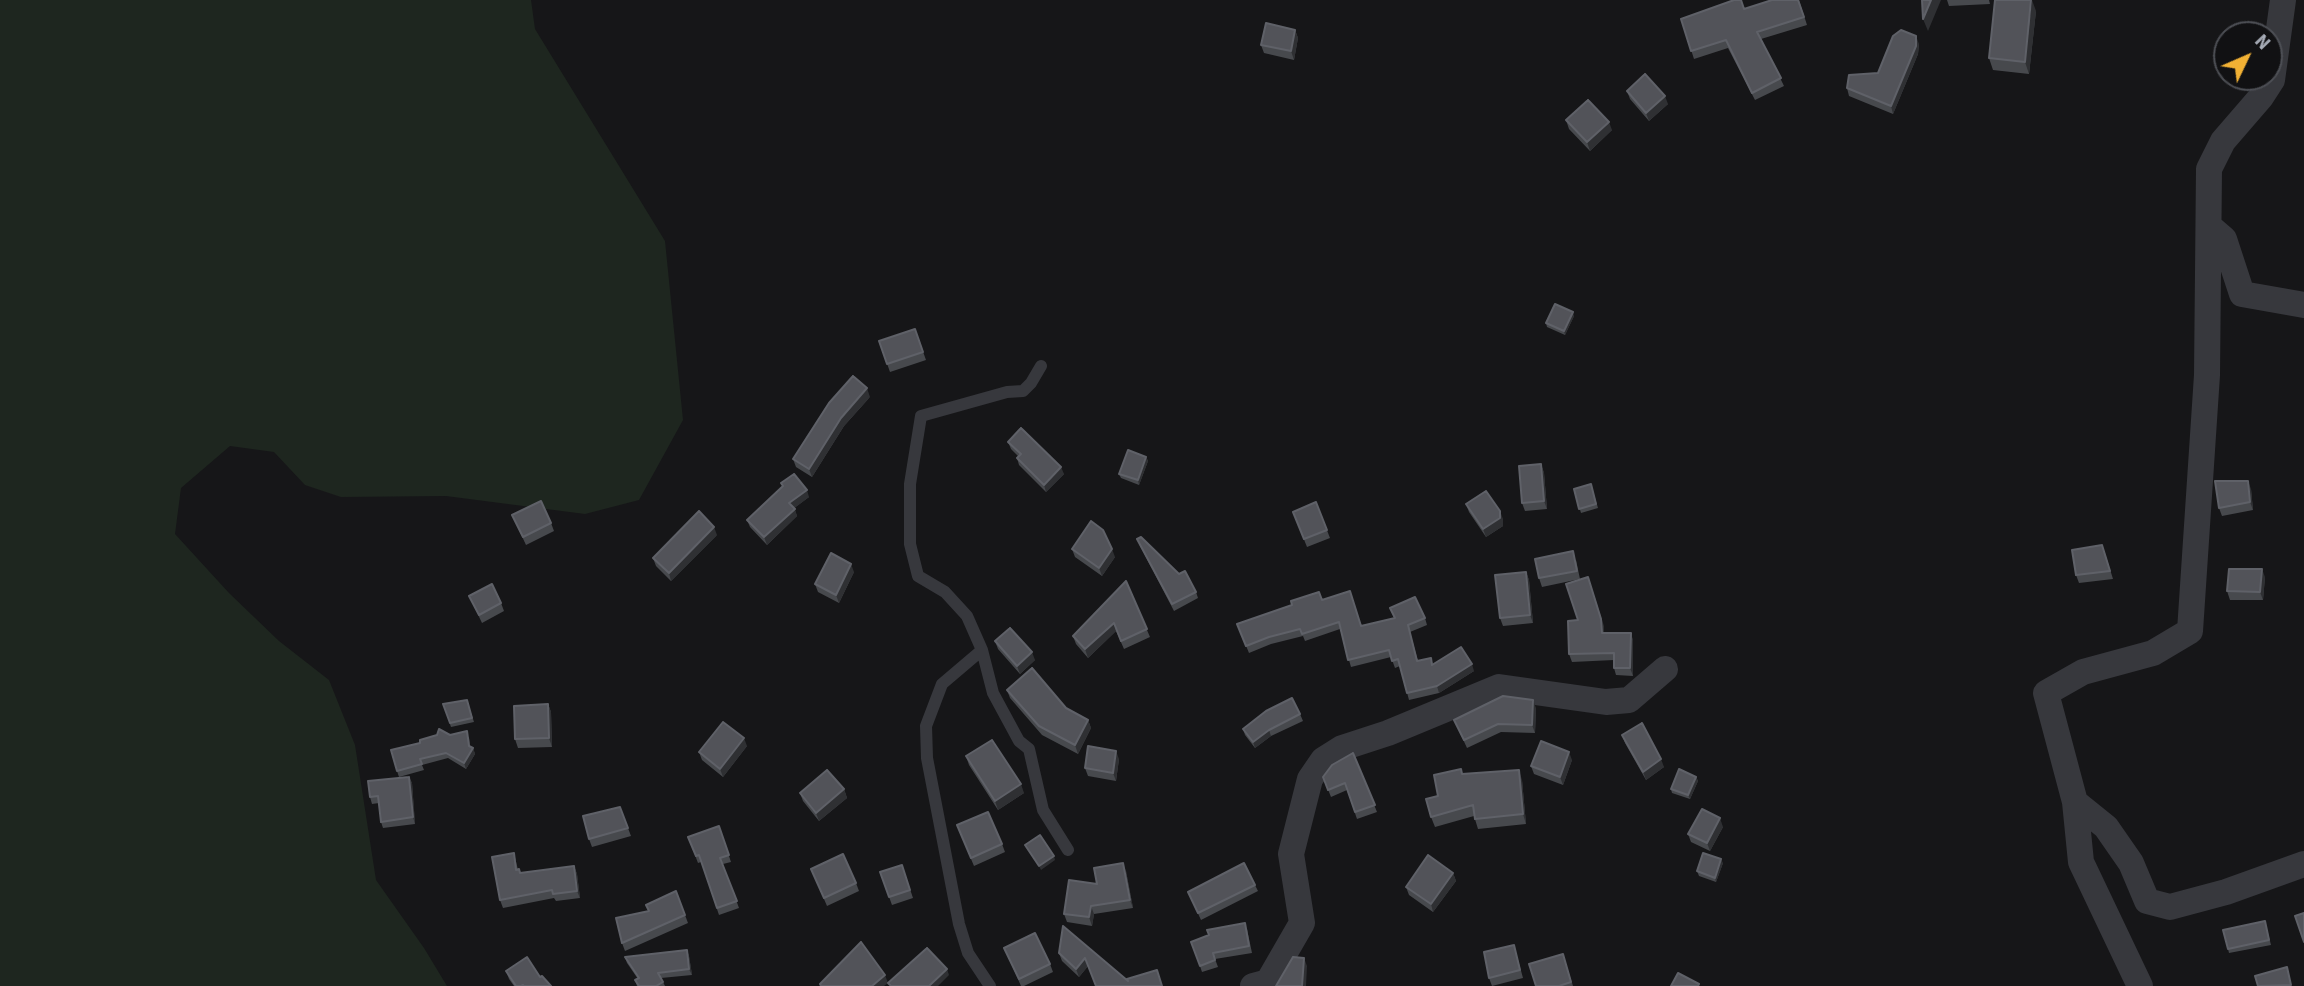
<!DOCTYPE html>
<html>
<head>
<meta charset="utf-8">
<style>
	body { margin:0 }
	#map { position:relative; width:2304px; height:986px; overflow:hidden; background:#161618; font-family:"Source Sans 3",sans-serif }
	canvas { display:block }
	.north { position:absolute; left:2213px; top:21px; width:70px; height:70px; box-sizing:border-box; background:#111113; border:2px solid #4d4f55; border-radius:50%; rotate:46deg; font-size:19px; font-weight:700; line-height:28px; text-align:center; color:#a8adb8 }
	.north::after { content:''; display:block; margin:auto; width:24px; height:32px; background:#f2b134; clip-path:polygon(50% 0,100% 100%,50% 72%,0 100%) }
</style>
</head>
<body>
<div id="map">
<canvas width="2304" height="986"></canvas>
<div class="north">N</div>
</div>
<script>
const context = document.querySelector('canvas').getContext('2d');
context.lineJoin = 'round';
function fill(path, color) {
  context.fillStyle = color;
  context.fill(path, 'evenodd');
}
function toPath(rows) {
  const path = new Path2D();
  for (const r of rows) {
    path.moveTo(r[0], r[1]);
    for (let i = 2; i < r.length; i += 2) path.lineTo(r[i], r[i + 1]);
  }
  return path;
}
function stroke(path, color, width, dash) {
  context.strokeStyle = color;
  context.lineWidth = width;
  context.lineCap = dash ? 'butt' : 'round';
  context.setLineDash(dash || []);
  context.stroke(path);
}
const green = toPath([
	[0,0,531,0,535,29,665,241,683,420,639,500,585,514,446,496,341,497,305,485,274,452,230,446,181,488,175,534,229,593,279,641,329,680,355,745,376,880,424,948,447,986,0,986]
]);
const lane = toPath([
	[1041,366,1031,383,1023,391,1007,392,921,416,910,484,910,544,918,576,945,592,967,616,982,650,993,693,1019,741,1029,749,1043,810,1068,850],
	[982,650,942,684,926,726,927,758,959,924,968,953,990,986]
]);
const street = toPath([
	[2209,226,2224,239,2242,294,2304,305],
	[2075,802,2106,827,2131,863,2147,901,2170,907,2226,892,2304,864],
	[1253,986,1268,982,1302,923,1291,854,1310,779,1323,760,1342,748,1388,733,1499,687,1606,702,1629,700,1665,669],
	[2140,986,2081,862,2075,802,2046,693,2083,672,2153,653,2190,631,2207,375,2209,169,2223,141,2261,97,2272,80,2283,0]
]);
const wall = toPath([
	[1799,0,1807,25,1761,39,1784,86,1755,100,1728,48,1694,59,1681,19],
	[1947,0,1989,0,1990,4,1949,6],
	[2036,11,2029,74,1993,70,1989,58],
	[1295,30,1298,38,1294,60,1264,53,1261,45],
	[1919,44,1918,54,1893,114,1849,96,1847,88,1878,73],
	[1627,91,1668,104,1649,121,1630,99],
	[1566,120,1612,130,1590,151,1569,129],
	[1574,316,1565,335,1547,327,1546,323],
	[915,329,926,360,890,372,879,341],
	[870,397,844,426,812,477,796,467,793,459],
	[1008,442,1064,474,1046,492,1019,465,1017,458,1018,456,1011,449],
	[1146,457,1148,461,1139,485,1121,478,1119,474],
	[1541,464,1544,473,1547,509,1525,511,1522,503],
	[781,483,809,497,794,508,797,516,767,545,750,527,747,520,783,487],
	[1591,484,1598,508,1581,513,1574,489],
	[2251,489,2253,510,2222,516,2219,508],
	[1316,502,1330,538,1307,547,1293,512],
	[1466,504,1503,519,1503,526,1486,537,1469,512],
	[512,515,551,523,554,531,526,545],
	[717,535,671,581,656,566,653,558],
	[1137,539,1196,592,1198,598,1174,611,1140,546],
	[1072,549,1115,557,1102,576,1075,557],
	[2105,553,2113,579,2079,583,2076,575],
	[1576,560,1580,579,1542,587,1539,578],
	[854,572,839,603,818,592,815,584],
	[1526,572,1529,580,1533,623,1503,626,1500,618],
	[2265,577,2263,600,2230,600,2227,591],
	[1126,581,1150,637,1124,649,1116,631,1088,658,1076,644,1073,636],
	[469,596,501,603,504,611,482,623],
	[1322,600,1361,626,1394,618,1390,608,1425,618,1427,625,1410,632,1418,661,1431,658,1433,665,1474,671,1439,693,1409,700,1400,666,1395,668,1391,657,1351,667,1340,629,1305,641,1303,636,1271,644,1249,653,1237,624],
	[1604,626,1604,633,1631,633,1633,641,1633,676,1616,675,1614,668,1614,660,1572,662,1569,654],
	[995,641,1035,660,1020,674,998,649],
	[1007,690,1066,708,1088,720,1091,728,1078,754,1042,735,1010,698],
	[467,700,474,722,451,727,443,704],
	[548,704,551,712,552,747,518,748,515,739],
	[1536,708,1535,733,1501,732,1467,748,1454,720],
	[1300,714,1303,721,1271,736,1255,748,1245,735,1243,729],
	[450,735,469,737,470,747,473,748,475,754,466,769,448,758,422,765,424,770,399,777,397,771],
	[1622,735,1664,767,1646,780,1625,743],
	[747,746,723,777,702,760,699,752],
	[1353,753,1377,812,1357,819,1347,790,1331,797,1323,777],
	[966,756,1024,793,998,810,969,765],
	[1119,759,1116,781,1088,776,1085,768],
	[1572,760,1563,785,1534,774,1531,766],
	[1463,774,1522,780,1526,824,1478,829,1474,816,1435,827,1431,817,1438,796],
	[409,777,412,783,415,824,383,828,381,822,379,803,372,804,370,797],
	[1696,777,1698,781,1690,799,1672,793,1671,789],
	[844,789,847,798,819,821,803,801,800,793],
	[620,807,631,836,592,847,589,839],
	[719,826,731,862,723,864,739,908,719,915,701,862,698,863,688,837],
	[1723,827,1710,851,1691,842,1688,834],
	[960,833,1002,844,1005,852,974,866],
	[514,853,518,870,520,873,574,866,577,874,580,898,556,901,554,898,503,908,500,900],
	[1723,863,1716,882,1699,876,1697,871],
	[902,865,913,898,892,905,880,872],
	[811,869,856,883,859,891,827,906],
	[1126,871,1133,908,1094,914,1092,926,1067,922,1064,914,1097,884],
	[1453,873,1456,881,1433,912,1409,895,1406,887],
	[1255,885,1258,891,1201,920,1188,892],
	[676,891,688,923,625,951,622,943],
	[2266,925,2271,945,2229,953,2228,949],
	[1247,929,1252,953,1215,959,1218,967,1202,972,1200,966,1209,935,1207,930],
	[1514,945,1523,978,1492,986,1489,978],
	[1004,948,1050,964,1053,972,1024,986,1021,986],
	[687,950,689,956,692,975,661,978,665,986,637,986,635,980,638,979,627,963,625,957],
	[1059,953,1128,981,1163,986,1096,986,1088,966,1079,977,1062,961],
	[1563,954,1573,986,1536,986],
	[506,971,540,977,551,986,514,986,509,979]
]);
const shadedWall = toPath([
	[1931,0,1941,0,1928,31,1923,19],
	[2032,0,2036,11,2029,74,2025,62],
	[1295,30,1298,38,1294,60,1291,51],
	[1916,36,1919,44,1918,54,1893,114,1891,106],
	[1665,96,1668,104,1649,121,1646,113],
	[1609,122,1612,130,1590,151,1587,142],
	[1573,312,1574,316,1565,335,1564,331],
	[867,388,870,397,844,426,812,477,809,469,841,418],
	[1146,457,1148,461,1139,485,1138,480],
	[1541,464,1544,473,1547,509,1544,501],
	[1061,467,1064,474,1046,492,1044,485],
	[2248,481,2251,489,2253,510,2250,502],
	[807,490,809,497,792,510,789,503],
	[795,509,797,516,767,545,764,537],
	[1500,511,1503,519,1503,526,1486,537,1483,529],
	[714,527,717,535,671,581,669,573],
	[1112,549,1115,557,1102,576,1099,568],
	[851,564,854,572,839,603,836,595],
	[2262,569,2265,577,2263,600,2260,592],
	[1526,572,1529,580,1533,623,1530,615],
	[1591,585,1604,626,1604,640,1602,633],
	[1114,623,1116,631,1088,658,1085,649],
	[1631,633,1633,641,1633,676,1630,668],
	[1032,652,1035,660,1020,674,1017,666],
	[1472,664,1474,671,1439,693,1437,686],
	[1533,700,1536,708,1535,733,1532,725],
	[548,704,551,712,552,747,549,738],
	[1088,720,1091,728,1078,754,1075,745],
	[1269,730,1271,736,1255,748,1253,742],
	[467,731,471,751,473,748,475,754,466,769,464,763,469,746],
	[744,738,747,746,723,777,720,769],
	[1116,751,1119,759,1116,781,1113,773],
	[1569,752,1572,760,1563,785,1560,777],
	[1661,759,1664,767,1646,780,1643,772],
	[1519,770,1522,780,1526,824,1523,814],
	[409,777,412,783,415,824,413,817],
	[1696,777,1698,781,1690,799,1688,795],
	[1021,784,1024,793,998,810,995,801],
	[844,789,847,798,819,821,816,813],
	[1720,818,1723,827,1710,851,1707,843],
	[1054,856,1055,860,1041,870,1039,866],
	[1721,859,1723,863,1716,882,1715,878],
	[1123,863,1126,871,1133,908,1130,900],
	[574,866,577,874,580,898,577,891],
	[1453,873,1456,881,1433,912,1431,904],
	[1091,906,1094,914,1092,926,1089,917],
	[687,950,689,956,692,975,689,969],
	[1085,958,1088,966,1079,977,1076,969],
	[1304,958,1307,966,1306,986,1302,986],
	[947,969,949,975,938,986,929,986],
	[885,975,888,983,884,986,872,986]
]);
const building = toPath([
	[1734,0,1741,0,1744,9,1772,0,1798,0,1804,17,1757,32,1781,78,1752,93,1726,40,1691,51,1681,19,1734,0],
	[1922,0,1931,0,1923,19,1922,0],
	[1995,0,2031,0,2025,62,1989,58,1995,0],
	[1266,23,1295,30,1291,51,1261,45,1266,23],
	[1901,30,1916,36,1916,46,1891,106,1847,88,1849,75,1878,73,1893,36,1901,30],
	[1645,74,1665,96,1646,113,1627,91,1645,74],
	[1588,100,1609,122,1587,142,1566,120,1588,100],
	[1555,304,1573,312,1564,331,1546,323,1555,304],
	[915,329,923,352,887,364,879,341,915,329],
	[853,376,867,388,841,418,809,469,793,459,829,403,853,376],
	[1021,428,1061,467,1044,485,1017,458,1021,454,1008,442,1021,428],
	[1128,450,1146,457,1138,480,1119,474,1128,450],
	[1541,464,1544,501,1522,503,1519,466,1541,464],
	[794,474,807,490,789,503,795,509,764,537,747,520,783,486,781,483,794,474],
	[2215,481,2248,481,2250,502,2219,508,2215,481],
	[1591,484,1596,504,1579,509,1574,489,1591,484],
	[1486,491,1500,511,1500,518,1483,529,1466,504,1486,491],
	[541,501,551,523,523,537,512,515,541,501],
	[1316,502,1327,530,1304,539,1293,512,1316,502],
	[699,511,714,527,669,573,653,558,699,511],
	[1091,521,1103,530,1112,549,1099,568,1072,549,1091,521],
	[1141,537,1179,574,1185,571,1196,592,1172,604,1137,539,1141,537],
	[2102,545,2110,571,2076,575,2072,550,2102,545],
	[1573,551,1577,571,1539,578,1535,559,1573,551],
	[831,553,851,564,836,595,815,584,831,553],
	[2229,569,2262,569,2260,592,2227,591,2229,569],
	[1526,572,1530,615,1500,618,1495,575,1526,572],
	[1588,577,1601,619,1602,633,1631,633,1630,668,1614,668,1614,653,1569,654,1568,621,1578,620,1566,584,1588,577],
	[1126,581,1147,629,1121,641,1114,623,1085,649,1073,636,1126,581],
	[492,584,501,603,479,615,469,596,492,584],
	[1350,591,1361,626,1395,618,1390,608,1415,597,1425,618,1408,625,1417,661,1431,658,1432,665,1461,647,1472,664,1437,686,1407,693,1398,659,1392,661,1389,650,1348,660,1339,622,1302,634,1300,629,1269,637,1246,646,1237,624,1292,605,1291,601,1319,592,1322,600,1350,591],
	[1010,628,1032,652,1017,666,995,641,1010,628],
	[1032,668,1066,708,1088,720,1075,745,1039,726,1007,690,1032,668],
	[1503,696,1533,700,1532,725,1498,724,1464,740,1454,720,1503,696],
	[1292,698,1300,714,1269,730,1253,742,1243,729,1266,711,1292,698],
	[467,700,472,718,450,723,443,704,467,700],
	[548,704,549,738,515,739,514,706,548,704],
	[723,722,744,738,720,769,699,752,723,722],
	[1642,723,1661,759,1643,772,1622,735,1642,723],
	[439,729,450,735,467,731,469,746,473,748,464,763,446,753,420,759,422,764,397,771,391,750,420,743,420,740,437,735,439,729],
	[992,740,1021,784,995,801,966,756,992,740],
	[1541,741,1569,752,1560,777,1531,766,1541,741],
	[1088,746,1116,751,1113,773,1085,768,1088,746],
	[1353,753,1375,805,1355,812,1345,783,1328,790,1323,777,1332,765,1353,753],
	[1461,769,1462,774,1519,770,1523,814,1475,819,1473,805,1431,817,1426,799,1438,796,1434,775,1461,769],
	[1679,769,1696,777,1688,795,1671,789,1679,769],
	[827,770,844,789,816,813,800,793,827,770],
	[409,777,413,817,381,822,378,796,370,797,368,781,409,777],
	[620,807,628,828,589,839,583,816,620,807],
	[1702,809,1720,818,1707,843,1688,834,1702,809],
	[988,812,1002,844,971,858,957,825,988,812],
	[719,826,729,855,720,858,737,901,717,908,699,855,696,856,688,837,719,826],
	[1040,835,1054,856,1039,866,1025,845,1040,835],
	[514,853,516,870,519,869,520,873,574,866,577,891,553,894,552,890,500,900,492,857,514,853],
	[1703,853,1721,859,1715,878,1697,871,1703,853],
	[843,854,856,883,824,898,811,869,843,854],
	[1428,855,1453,873,1431,904,1406,887,1428,855],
	[1123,863,1130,900,1091,906,1089,917,1064,914,1069,880,1097,884,1094,868,1123,863],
	[1244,863,1255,885,1198,913,1188,892,1244,863],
	[902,865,910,890,889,897,880,872,902,865],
	[676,891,685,915,622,943,616,918,649,911,646,905,676,891],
	[2304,913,2304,942,2295,916,2304,913],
	[2265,921,2269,940,2228,949,2223,930,2265,921],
	[1245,923,1249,946,1213,953,1215,960,1200,966,1191,942,1209,935,1207,930,1245,923],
	[1063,926,1128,981,1127,979,1157,970,1162,986,1096,986,1085,958,1076,969,1059,953,1063,926],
	[1035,933,1050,964,1019,979,1004,948,1035,933],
	[861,942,885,975,872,986,821,986,820,984,861,942],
	[1514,945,1520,970,1489,978,1484,952,1514,945],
	[927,948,947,969,929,986,891,986,888,983,927,948],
	[687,950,689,969,658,973,663,982,656,986,639,986,635,980,639,978,625,957,687,950],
	[1563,954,1571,982,1559,986,1536,986,1529,964,1563,954],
	[527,957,540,977,542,976,551,986,524,986,523,985,521,986,516,986,506,971,527,957],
	[1293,957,1304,958,1302,986,1276,986,1293,957],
	[2287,967,2291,985,2258,986,2255,976,2287,967],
	[1678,973,1699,984,1698,986,1671,986,1678,973]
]);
fill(green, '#1e261f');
stroke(lane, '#37383d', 12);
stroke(street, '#37383d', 26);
fill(wall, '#47494d');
fill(shadedWall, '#2f3033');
fill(building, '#525359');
stroke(building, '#5f6168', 2);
</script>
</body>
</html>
